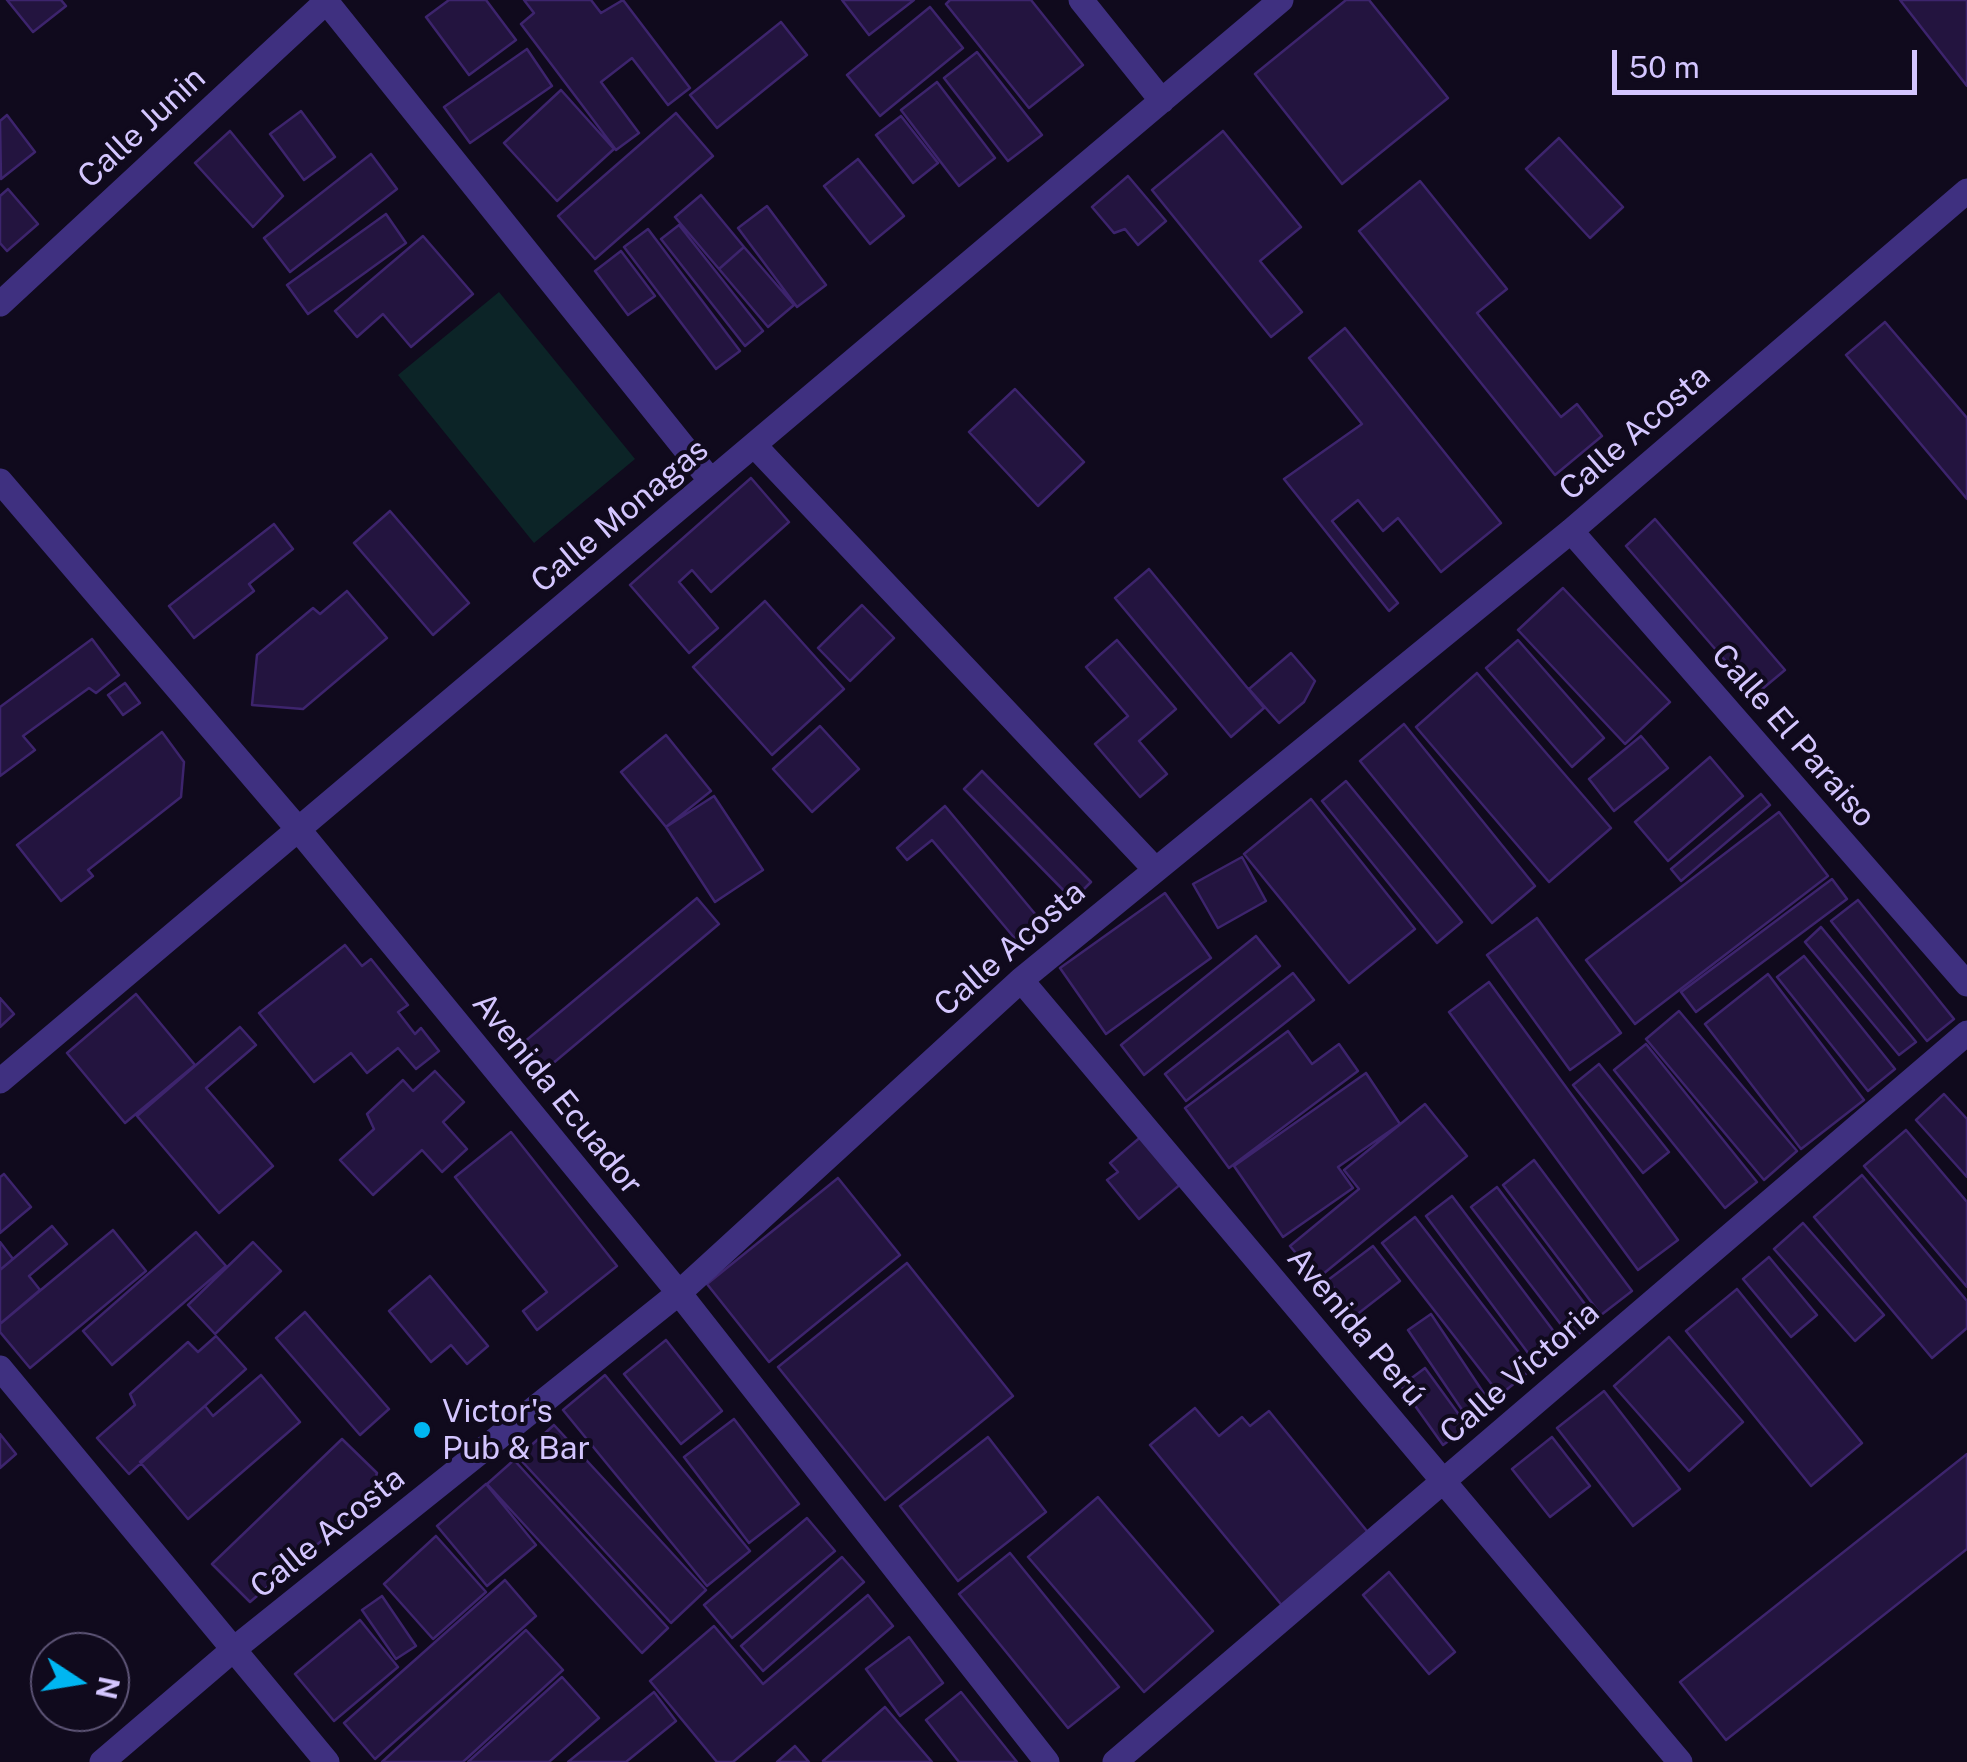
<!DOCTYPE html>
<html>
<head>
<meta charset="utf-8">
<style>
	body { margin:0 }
	#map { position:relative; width:1967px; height:1762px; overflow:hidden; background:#100a1d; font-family:"Public Sans",sans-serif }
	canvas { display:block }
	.north { position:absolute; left:30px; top:1632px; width:100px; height:100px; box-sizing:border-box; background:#100a1d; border:2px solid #5e5577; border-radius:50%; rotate:102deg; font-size:28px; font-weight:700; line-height:40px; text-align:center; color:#d4c6ff }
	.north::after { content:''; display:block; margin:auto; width:35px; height:45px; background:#00b6f1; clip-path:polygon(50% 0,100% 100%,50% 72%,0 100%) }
	.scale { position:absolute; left:1612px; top:50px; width:305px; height:45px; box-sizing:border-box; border:5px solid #d4c6ff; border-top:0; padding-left:12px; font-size:30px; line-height:35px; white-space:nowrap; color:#d4c6ff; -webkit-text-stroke:8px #100a1d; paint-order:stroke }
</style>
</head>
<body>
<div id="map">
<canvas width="1967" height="1762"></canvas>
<div class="north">N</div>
<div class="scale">50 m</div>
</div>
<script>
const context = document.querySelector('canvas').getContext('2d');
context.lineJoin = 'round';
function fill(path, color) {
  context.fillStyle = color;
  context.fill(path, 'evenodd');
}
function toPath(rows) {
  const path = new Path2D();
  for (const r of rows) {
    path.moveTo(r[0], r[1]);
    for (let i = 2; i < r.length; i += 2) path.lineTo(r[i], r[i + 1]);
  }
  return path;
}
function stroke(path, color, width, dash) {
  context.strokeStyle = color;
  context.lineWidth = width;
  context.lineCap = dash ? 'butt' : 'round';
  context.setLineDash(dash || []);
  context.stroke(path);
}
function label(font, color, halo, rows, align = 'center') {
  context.font = font + ' "Public Sans",sans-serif';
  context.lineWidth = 8;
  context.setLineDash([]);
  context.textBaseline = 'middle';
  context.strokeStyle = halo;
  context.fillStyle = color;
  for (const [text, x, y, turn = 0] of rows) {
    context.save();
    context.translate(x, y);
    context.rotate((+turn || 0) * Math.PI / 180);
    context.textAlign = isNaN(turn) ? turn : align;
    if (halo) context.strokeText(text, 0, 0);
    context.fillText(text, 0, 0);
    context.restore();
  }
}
const green = toPath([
	[499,292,635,459,534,543,398,375]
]);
const building = toPath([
	[7,0,61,0,66,6,33,32,7,0],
	[449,0,486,0,516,40,469,75,426,17,449,0],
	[524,0,591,0,601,13,623,0,690,88,668,105,632,58,601,82,639,133,616,150,521,24,534,13,524,0],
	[842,0,914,0,869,35,842,0],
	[950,0,1031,0,1083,65,1029,108,946,4,950,0],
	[1346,0,1369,0,1448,98,1342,184,1255,74,1346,0],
	[1900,0,1967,0,1967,86,1900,0],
	[930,7,963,48,880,116,847,75,930,7],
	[781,22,807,55,717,128,690,95,781,22],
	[527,49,552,86,470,143,444,107,527,49],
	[977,52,1042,135,1008,161,944,78,977,52],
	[937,82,995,158,959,186,901,110,937,82],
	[561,90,614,149,557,201,504,143,561,90],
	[301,111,335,157,304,180,270,134,301,111],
	[676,113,713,156,595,259,558,216,676,113],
	[7,115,35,152,1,179,0,121,7,115],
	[901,116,938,163,913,183,876,135,901,116],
	[230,131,283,196,253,227,195,163,230,131],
	[1223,131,1301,227,1260,261,1302,312,1271,337,1152,190,1223,131],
	[1559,138,1623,207,1590,238,1526,169,1559,138],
	[371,154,397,189,290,272,264,238,371,154],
	[858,159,904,216,870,244,824,186,858,159],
	[1128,176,1166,221,1138,245,1125,229,1114,233,1092,207,1128,176],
	[1420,181,1507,289,1477,313,1561,417,1577,404,1602,436,1555,475,1359,231,1420,181],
	[8,189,38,224,7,251,0,243,0,196,8,189],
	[701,195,744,247,719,269,675,217,701,195],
	[767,206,826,285,797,307,738,228,767,206],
	[386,214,406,243,308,314,287,285,386,214],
	[679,225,763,331,745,346,661,239,679,225],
	[648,229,740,351,716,369,624,247,648,229],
	[423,236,473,294,411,347,383,314,357,337,335,311,423,236],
	[744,247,794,305,768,327,719,269,744,247],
	[621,251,655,296,628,315,595,271,621,251],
	[1885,322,1967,418,1967,499,1846,355,1885,322],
	[1345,328,1501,523,1441,572,1398,518,1383,531,1358,500,1332,521,1398,603,1389,611,1284,479,1362,424,1309,358,1345,328],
	[1015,389,1084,462,1038,506,969,432,1015,389],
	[751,478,789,522,711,592,692,570,679,582,718,628,689,653,630,585,751,478],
	[390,511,469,603,433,635,354,543,390,511],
	[1655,519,1785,670,1755,695,1626,546,1655,519],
	[274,524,293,549,249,584,254,591,194,638,169,606,274,524],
	[1149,569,1264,708,1231,737,1115,598,1149,569],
	[1563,588,1670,702,1625,744,1518,630,1563,588],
	[347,591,387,638,303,709,252,705,257,655,313,608,320,614,347,591],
	[765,601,844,689,772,755,693,667,765,601],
	[862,605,894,638,850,681,818,648,862,605],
	[92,639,119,675,96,693,89,688,23,736,35,750,0,776,0,707,92,639],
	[1117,640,1176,709,1139,741,1167,774,1140,797,1095,744,1128,716,1086,667,1117,640],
	[1518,640,1604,738,1572,767,1486,668,1518,640],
	[1291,653,1315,681,1304,702,1279,723,1249,689,1291,653],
	[1477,673,1611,828,1549,882,1416,727,1477,673],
	[125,683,140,703,123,715,108,695,125,683],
	[1404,724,1535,886,1492,923,1360,761,1404,724],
	[820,726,859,769,812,812,773,769,820,726],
	[162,732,184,762,181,797,88,870,93,876,61,901,17,845,162,732],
	[666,735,711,791,666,827,621,772,666,735],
	[1641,736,1668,768,1614,811,1589,779,1641,736],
	[1710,757,1743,796,1668,861,1635,822,1710,757],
	[982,771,1091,882,1073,900,964,789,982,771],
	[1346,781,1462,922,1437,943,1322,801,1346,781],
	[1761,794,1770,805,1681,881,1671,869,1761,794],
	[714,796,763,870,715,902,666,827,714,796],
	[1311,799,1415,929,1349,983,1244,854,1311,799],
	[945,806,1041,921,1017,941,932,840,907,860,897,848,945,806],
	[1779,812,1828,876,1635,1024,1586,960,1779,812],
	[1242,857,1266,901,1218,928,1193,884,1242,857],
	[1832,879,1847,899,1696,1012,1681,992,1832,879],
	[1165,893,1211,958,1106,1034,1060,968,1165,893],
	[697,898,719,924,545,1070,523,1043,697,898],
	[1858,900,1954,1019,1927,1041,1831,921,1858,900],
	[1537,918,1621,1033,1570,1070,1487,955,1537,918],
	[1821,927,1916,1042,1899,1055,1805,942,1821,927],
	[1256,936,1280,966,1144,1075,1121,1045,1256,936],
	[345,945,362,966,371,959,408,1005,398,1012,415,1034,421,1028,439,1051,416,1069,398,1048,367,1073,351,1053,314,1082,259,1013,345,945],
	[1804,956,1895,1069,1868,1091,1777,977,1804,956],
	[1293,973,1314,1000,1186,1101,1165,1074,1293,973],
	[1768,974,1864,1100,1801,1149,1705,1024,1768,974],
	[1489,982,1678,1240,1638,1270,1449,1012,1489,982],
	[136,994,195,1065,125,1123,67,1053,136,994],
	[0,998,14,1014,0,1027,0,998],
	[1679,1011,1797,1151,1764,1180,1646,1039,1679,1011],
	[240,1027,256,1045,206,1088,273,1166,219,1213,137,1116,240,1027],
	[1288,1031,1312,1064,1339,1044,1358,1071,1229,1168,1185,1108,1288,1031],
	[1646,1044,1757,1182,1725,1208,1614,1070,1646,1044],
	[1599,1064,1669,1152,1643,1173,1573,1085,1599,1064],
	[435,1071,464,1102,443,1122,467,1149,442,1172,422,1150,373,1195,340,1160,374,1129,367,1114,403,1080,413,1091,435,1071],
	[1366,1073,1400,1124,1338,1167,1353,1188,1283,1237,1234,1166,1366,1073],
	[1944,1094,1967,1119,1967,1177,1916,1120,1944,1094],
	[1425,1104,1467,1156,1317,1279,1290,1246,1359,1189,1344,1170,1425,1104],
	[1906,1130,1967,1202,1967,1287,1864,1166,1906,1130],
	[511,1132,617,1266,537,1330,523,1311,547,1292,455,1177,511,1132],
	[1143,1135,1182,1183,1139,1219,1107,1180,1118,1172,1110,1163,1143,1135],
	[1534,1160,1632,1291,1601,1315,1503,1185,1534,1160],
	[4,1174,31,1207,0,1233,0,1177,4,1174],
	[1862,1175,1967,1301,1967,1328,1932,1358,1814,1217,1862,1175],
	[838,1178,900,1255,769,1362,707,1284,838,1178],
	[1497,1187,1597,1320,1572,1339,1471,1207,1497,1187],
	[1452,1196,1564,1345,1537,1365,1426,1216,1452,1196],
	[1415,1217,1532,1369,1500,1395,1382,1243,1415,1217],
	[1803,1223,1884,1315,1855,1341,1774,1249,1803,1223],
	[52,1226,67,1244,29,1276,40,1290,0,1324,0,1270,52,1226],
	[113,1230,146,1271,30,1368,0,1332,0,1324,113,1230],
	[196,1232,226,1266,112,1365,83,1331,196,1232],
	[0,1242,13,1259,0,1270,0,1242],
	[253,1242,281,1271,215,1334,188,1305,253,1242],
	[1373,1246,1400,1281,1355,1316,1328,1280,1373,1246],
	[1769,1257,1817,1315,1791,1337,1743,1279,1769,1257],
	[907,1263,1013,1396,885,1500,778,1367,907,1263],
	[430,1276,488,1346,467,1364,451,1345,431,1362,389,1311,430,1276],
	[1737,1289,1862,1443,1811,1486,1686,1331,1737,1289],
	[305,1312,389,1409,360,1435,276,1338,305,1312],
	[1431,1314,1493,1407,1471,1423,1408,1330,1431,1314],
	[216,1336,246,1369,129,1474,97,1438,135,1405,130,1394,188,1342,198,1352,216,1336],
	[1669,1337,1743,1422,1689,1471,1614,1386,1669,1337],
	[666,1340,722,1411,681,1444,624,1374,666,1340],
	[1425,1368,1468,1427,1443,1445,1401,1386,1425,1368],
	[261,1375,300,1422,188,1519,140,1462,205,1406,213,1416,261,1375],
	[605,1375,750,1551,707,1586,563,1410,605,1375],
	[1604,1391,1680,1489,1633,1526,1557,1428,1604,1391],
	[1195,1408,1219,1436,1242,1417,1250,1426,1269,1411,1371,1536,1284,1608,1150,1445,1195,1408],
	[734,1419,799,1504,749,1543,684,1457,734,1419],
	[554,1425,706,1590,671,1623,518,1457,554,1425],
	[0,1434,16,1454,0,1468,0,1434],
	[988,1437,1046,1512,958,1581,900,1506,988,1437],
	[1552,1437,1590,1486,1550,1517,1512,1469,1552,1437],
	[342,1439,377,1473,368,1501,250,1602,212,1564,342,1439],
	[1967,1454,1967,1549,1726,1740,1680,1682,1967,1454],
	[514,1460,668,1628,642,1653,487,1484,514,1460],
	[486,1484,536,1545,487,1586,437,1526,486,1484],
	[1098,1497,1213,1631,1144,1692,1028,1557,1098,1497],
	[807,1518,835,1551,732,1638,704,1605,807,1518],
	[436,1536,486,1592,433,1639,384,1584,436,1536],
	[1010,1553,1119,1687,1068,1728,959,1594,1010,1553],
	[842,1557,864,1582,763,1671,741,1646,842,1557],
	[1389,1572,1455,1652,1429,1674,1363,1595,1389,1572],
	[505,1580,536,1616,375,1759,344,1723,505,1580],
	[868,1595,893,1626,733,1762,717,1762,650,1681,714,1626,763,1684,868,1595],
	[382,1596,416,1646,396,1659,362,1610,382,1596],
	[360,1620,398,1667,334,1721,295,1674,360,1620],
	[526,1630,563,1670,463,1762,382,1762,526,1630],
	[909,1637,943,1683,900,1716,866,1669,909,1637],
	[562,1677,599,1718,549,1762,468,1762,562,1677],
	[654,1692,676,1721,626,1762,568,1762,654,1692],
	[961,1692,1017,1762,959,1762,926,1720,961,1692],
	[885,1707,932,1762,824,1762,823,1761,885,1707],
	[795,1746,809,1762,777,1762,795,1746]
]);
const street = toPath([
	[325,0,711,481],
	[1081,0,1162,101],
	[0,304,328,0],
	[754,445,1154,868],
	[0,481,298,829,679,1293,1047,1762],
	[1571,531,1967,984],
	[1021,980,1680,1762],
	[0,1081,1281,0],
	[0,1368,327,1762],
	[102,1762,234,1649,680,1292,1021,980,1571,531,1967,191],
	[1115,1762,1967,1033]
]);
const markers = [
	[422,1430,10,"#00b6f1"]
];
const streetNames = [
	["Calle Junin",142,128,-43],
	["Calle Acosta",1635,433,-41],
	["Calle Monagas",620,516,-40],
	["Calle El Paraiso",1793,736,49],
	["Calle Acosta",1010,949,-41],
	["Avenida Ecuador",557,1094,51],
	["Avenida Perú",1356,1327,50],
	["Calle Victoria",1520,1373,-41],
	["Calle Acosta",328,1533,-39]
];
const poiNames = [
	["Victor's",442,1412],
	["Pub & Bar",442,1449]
];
fill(green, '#0c2427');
fill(building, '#23143f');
stroke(building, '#3d246d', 2.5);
stroke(street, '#3f3080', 25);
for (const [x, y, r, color] of markers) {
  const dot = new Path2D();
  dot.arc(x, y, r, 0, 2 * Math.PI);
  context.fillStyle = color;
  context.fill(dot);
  stroke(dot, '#100a1d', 4);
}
label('32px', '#d4c6ff', '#100a1d', streetNames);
label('32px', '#d4c6ff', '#100a1d', poiNames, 'left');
</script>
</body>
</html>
